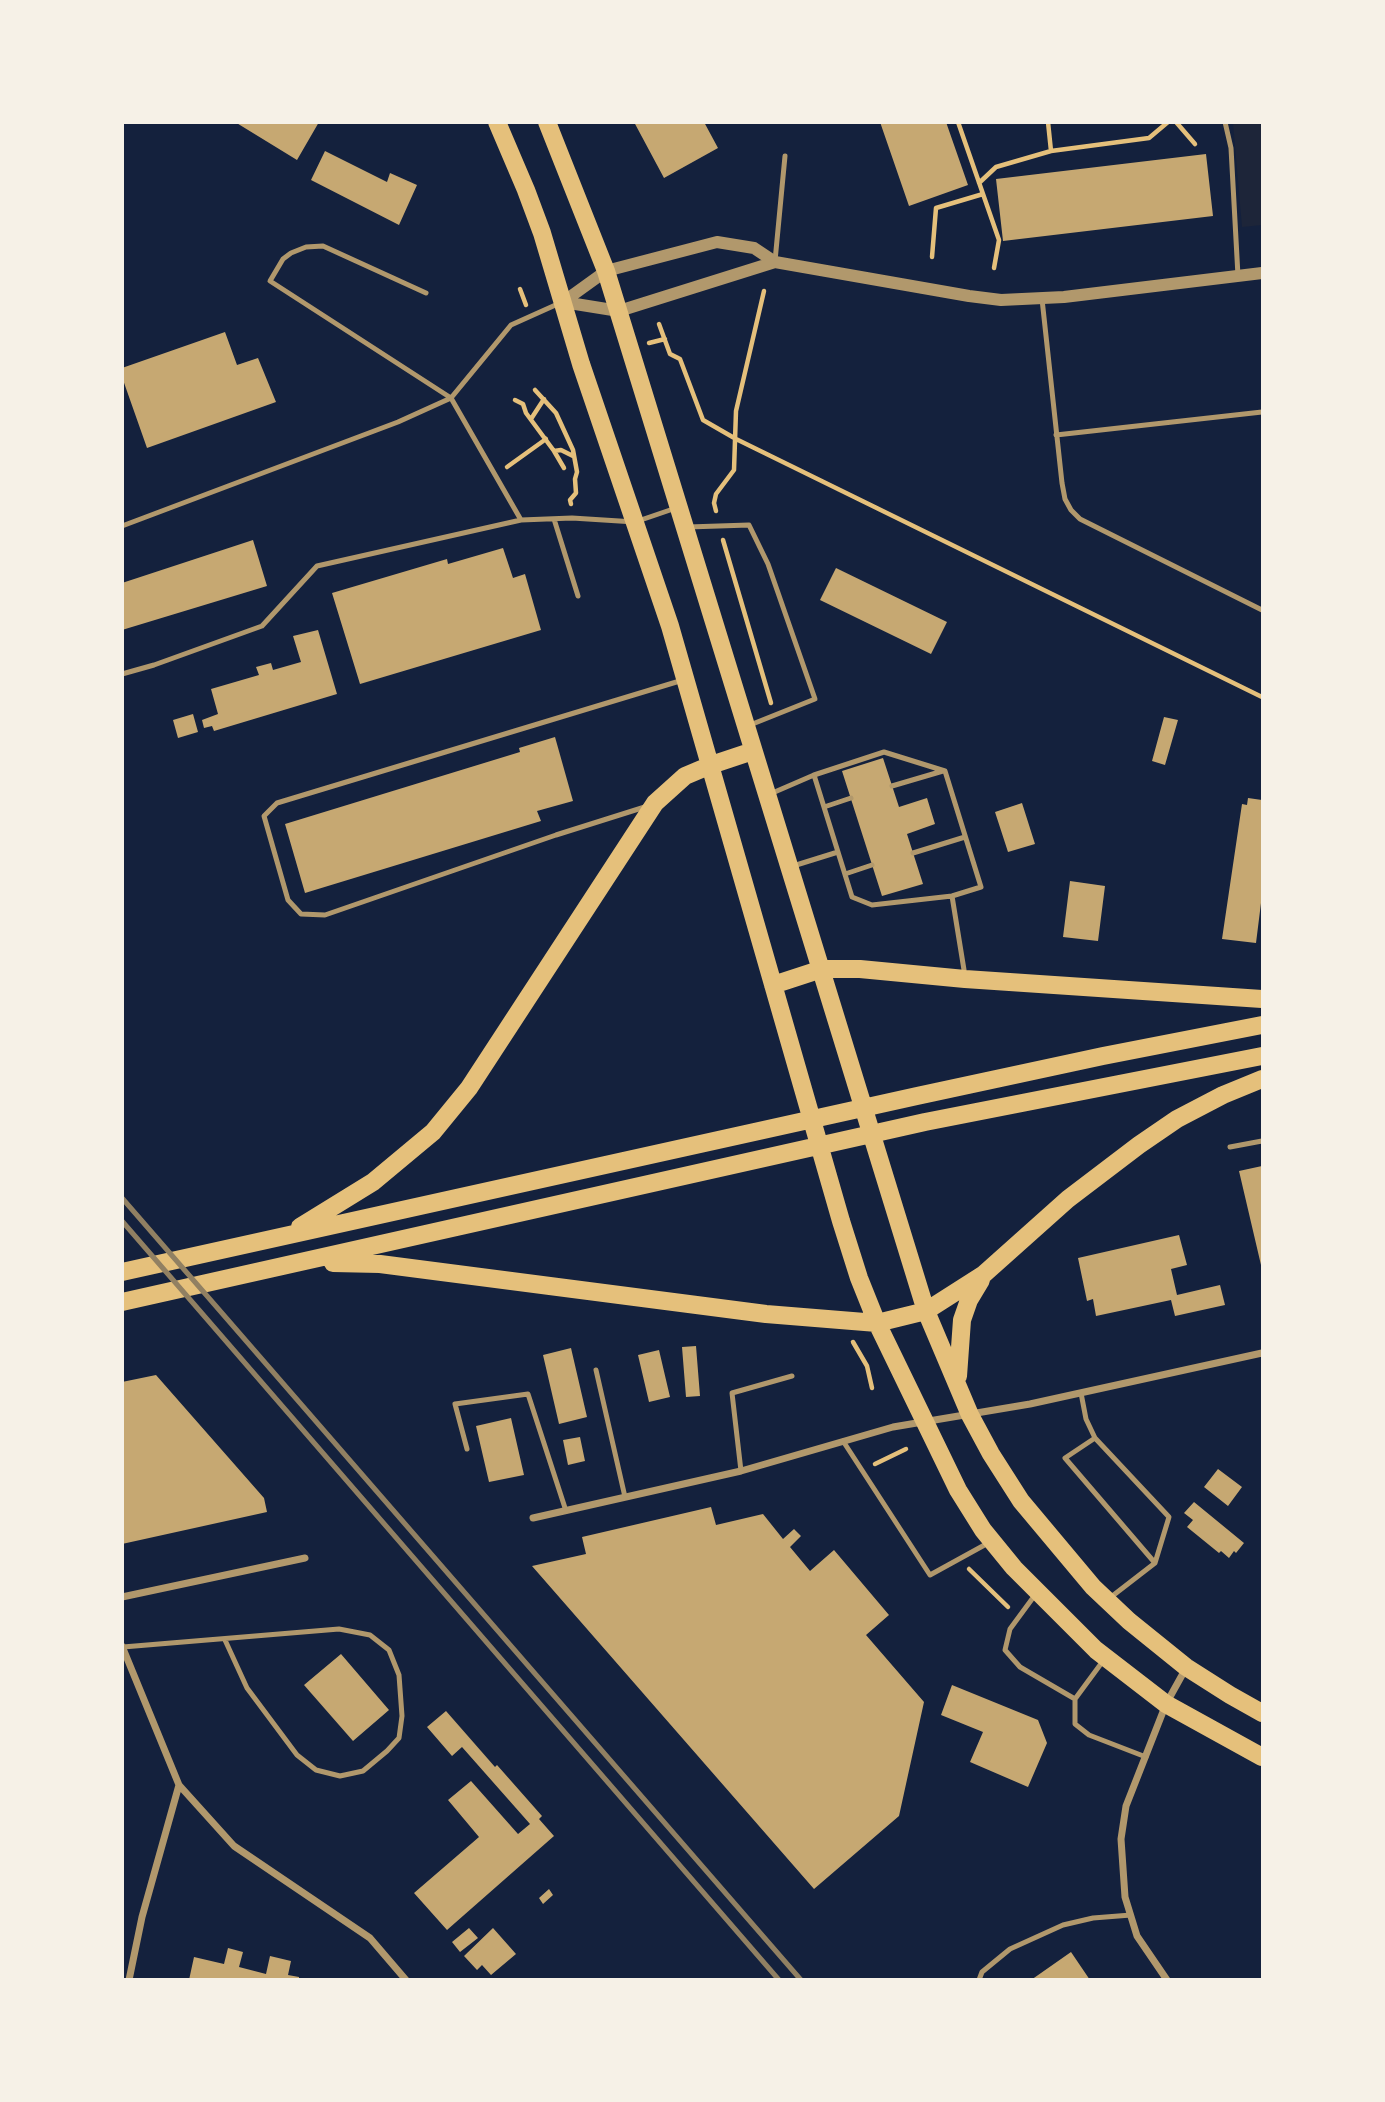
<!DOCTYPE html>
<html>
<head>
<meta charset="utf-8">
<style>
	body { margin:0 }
	#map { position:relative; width:1385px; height:2102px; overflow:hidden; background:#14213d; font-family:"Fira Sans",sans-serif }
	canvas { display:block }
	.frame { position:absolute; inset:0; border:124px solid #f6f1e7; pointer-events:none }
</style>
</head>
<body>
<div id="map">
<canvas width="1385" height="2102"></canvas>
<div class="frame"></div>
</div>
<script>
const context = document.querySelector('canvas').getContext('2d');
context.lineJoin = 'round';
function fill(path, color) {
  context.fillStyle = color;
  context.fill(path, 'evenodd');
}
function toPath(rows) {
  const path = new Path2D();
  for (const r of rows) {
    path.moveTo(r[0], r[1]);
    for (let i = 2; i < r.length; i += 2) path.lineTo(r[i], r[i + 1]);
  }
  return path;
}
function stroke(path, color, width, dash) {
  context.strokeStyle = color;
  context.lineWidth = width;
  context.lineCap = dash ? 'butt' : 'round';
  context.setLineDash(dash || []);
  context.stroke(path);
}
const green = toPath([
	[1233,123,1262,123,1262,225,1242,227]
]);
const building = toPath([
	[235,122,319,122,297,160],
	[634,122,704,122,718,148,664,178],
	[880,122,946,122,968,185,909,206],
	[325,151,387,182,390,173,417,185,399,225,311,180],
	[1206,154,1213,216,1003,241,996,179],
	[225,332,237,365,258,358,276,402,147,448,122,377,122,368],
	[253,540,267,586,122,630,122,583],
	[503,548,513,578,525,574,541,630,360,684,332,593,447,559,448,564],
	[836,568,947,622,931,654,820,600],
	[318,630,337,694,214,731,212,726,204,728,202,720,218,714,211,689,259,675,256,667,271,663,273,670,301,662,293,636],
	[193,714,198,732,178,738,173,720],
	[1164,717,1178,720,1165,765,1152,761],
	[555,737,573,801,537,811,541,821,305,893,285,824,520,752,519,748],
	[883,758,899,807,927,798,935,824,907,834,923,884,882,896,842,771],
	[1248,798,1262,800,1262,895,1256,943,1222,939,1242,804,1247,805],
	[1022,803,1035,844,1008,852,995,812],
	[1070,881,1105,886,1098,941,1063,937],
	[1262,1166,1262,1265,1261,1265,1239,1171],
	[1179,1235,1187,1265,1171,1269,1177,1295,1220,1285,1225,1305,1175,1316,1171,1300,1096,1316,1093,1299,1087,1301,1078,1258],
	[696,1346,700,1396,686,1397,682,1347],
	[571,1348,587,1417,559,1424,543,1355],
	[659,1350,670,1397,649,1402,638,1355],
	[156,1375,264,1498,267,1512,122,1544,122,1382],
	[511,1418,524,1475,489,1482,476,1426],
	[580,1437,585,1461,568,1465,563,1440],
	[1218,1469,1242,1487,1228,1506,1204,1487],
	[1194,1502,1244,1543,1236,1553,1234,1551,1229,1558,1221,1551,1219,1553,1187,1527,1193,1520,1184,1513],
	[711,1507,716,1525,763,1514,783,1539,794,1529,801,1536,790,1547,810,1571,834,1550,889,1615,866,1635,924,1702,899,1816,814,1889,532,1566,586,1554,582,1537],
	[341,1654,389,1710,353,1741,304,1685],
	[952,1685,1038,1720,1047,1743,1028,1787,970,1762,983,1732,941,1715],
	[446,1711,495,1767,497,1765,542,1816,539,1819,554,1836,447,1930,414,1893,479,1837,448,1800,471,1781,518,1834,530,1824,462,1747,452,1756,427,1727],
	[549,1889,553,1895,543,1904,539,1898],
	[469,1928,478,1938,460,1952,452,1942],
	[493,1928,516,1954,491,1975,482,1965,477,1970,464,1956],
	[228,1948,243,1952,239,1967,266,1974,270,1956,291,1961,288,1975,299,1977,299,1980,189,1980,194,1957,224,1964],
	[1071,1952,1090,1980,1031,1980]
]);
const path = toPath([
	[958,122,999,240,994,268],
	[1048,122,1051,151],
	[1176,122,1195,144],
	[979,183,996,167,1051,151,1149,138,1168,122],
	[932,257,936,208,983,194],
	[520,289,526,305],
	[659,324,670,354,680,359,703,420,736,439,1262,697],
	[649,343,665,339],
	[535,390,556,413,573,450,577,472,575,479,576,493,570,500,571,504],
	[515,400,523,404,526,413,554,451,564,468],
	[531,419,544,399],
	[554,451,561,450,573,456],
	[507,467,546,439],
	[716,511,714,503,716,494,734,470,736,411,764,291],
	[723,540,771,703],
	[853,1342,867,1366,872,1388],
	[875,1464,906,1449],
	[969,1569,1008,1607]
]);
const service = toPath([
	[1225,122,1231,148,1238,276],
	[775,261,785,156],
	[426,293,323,246,306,247,291,253,283,259,270,281,451,398],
	[1042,299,1062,483,1065,499,1071,510,1080,519,1262,610],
	[560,303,511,325,451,398,521,520,572,518,635,522,676,508],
	[1056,435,1262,412],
	[554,519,578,596],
	[122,526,398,422,451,398],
	[688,527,749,525,768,564,815,699,750,725],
	[122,674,154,665,262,626,317,566,521,520],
	[892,786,943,771],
	[770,794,814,775,852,897,872,905,952,896,981,887,945,771,884,752,814,775],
	[648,806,556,835,325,915,301,914,288,900,264,816,277,803,683,680],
	[824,807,851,798],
	[913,853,965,837],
	[793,866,838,852],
	[845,874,872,865],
	[952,896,965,976],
	[1230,1147,1262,1141],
	[596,1370,625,1497],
	[1081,1393,1086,1419,1095,1438,1169,1517,1155,1563,1111,1597],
	[1095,1438,1065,1458,1155,1563],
	[843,1441,930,1575,990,1542],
	[467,1449,455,1404,528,1394,566,1511],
	[741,1471,732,1393,792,1376],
	[1035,1595,1010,1629,1005,1650,1020,1667,1075,1699,1103,1661],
	[123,1647,339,1629,370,1635,389,1650,399,1675,402,1716,399,1738,387,1751,363,1771,340,1776,316,1770,297,1755,247,1688,225,1640],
	[1075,1699,1075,1724,1089,1735,1146,1757],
	[979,1980,982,1972,1010,1949,1063,1925,1093,1918,1131,1915]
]);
const minor = toPath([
	[533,1518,741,1471,893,1427,1030,1404,1262,1353],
	[122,1597,305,1558],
	[122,1646,179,1785,142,1917,129,1980],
	[179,1785,234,1846,370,1938,406,1980],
	[1167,1980,1137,1936,1125,1897,1121,1839,1126,1806,1166,1704,1186,1668]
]);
const tertiary = toPath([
	[563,302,619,311,775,262,969,296,1001,300,1064,297,1262,273],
	[563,302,606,271,717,242,754,248,775,262]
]);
const primary = toPath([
	[497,122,526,190,542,233,581,364,670,626,841,1221,859,1278,877,1323,958,1490,983,1530,1014,1568,1096,1650,1166,1704,1262,1757],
	[547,122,606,271,926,1311,970,1415,991,1454,1021,1501,1093,1587,1129,1621,1186,1667,1230,1695,1262,1713],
	[773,985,822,969,860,969,965,979,1262,999],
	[300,1227,373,1182,433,1132,469,1088,655,803,685,776,711,765,753,751],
	[333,1263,380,1264,766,1314,877,1323,926,1311,984,1274,1068,1199,1139,1145,1177,1119,1223,1095,1262,1079],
	[122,1272,917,1096,1103,1056,1262,1025],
	[122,1302,925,1122,1262,1056],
	[958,1376,962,1320,969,1300,981,1280]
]);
const rail = toPath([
	[122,1198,801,1980],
	[122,1221,779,1980]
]);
fill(green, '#1d2539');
fill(building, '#c6a872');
stroke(path, '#e5c07b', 4.5);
stroke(service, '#b1986c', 5);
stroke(minor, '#b1986c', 7);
stroke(tertiary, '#b1986c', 12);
stroke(primary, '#e5c07b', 18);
stroke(rail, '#918062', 5);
</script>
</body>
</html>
